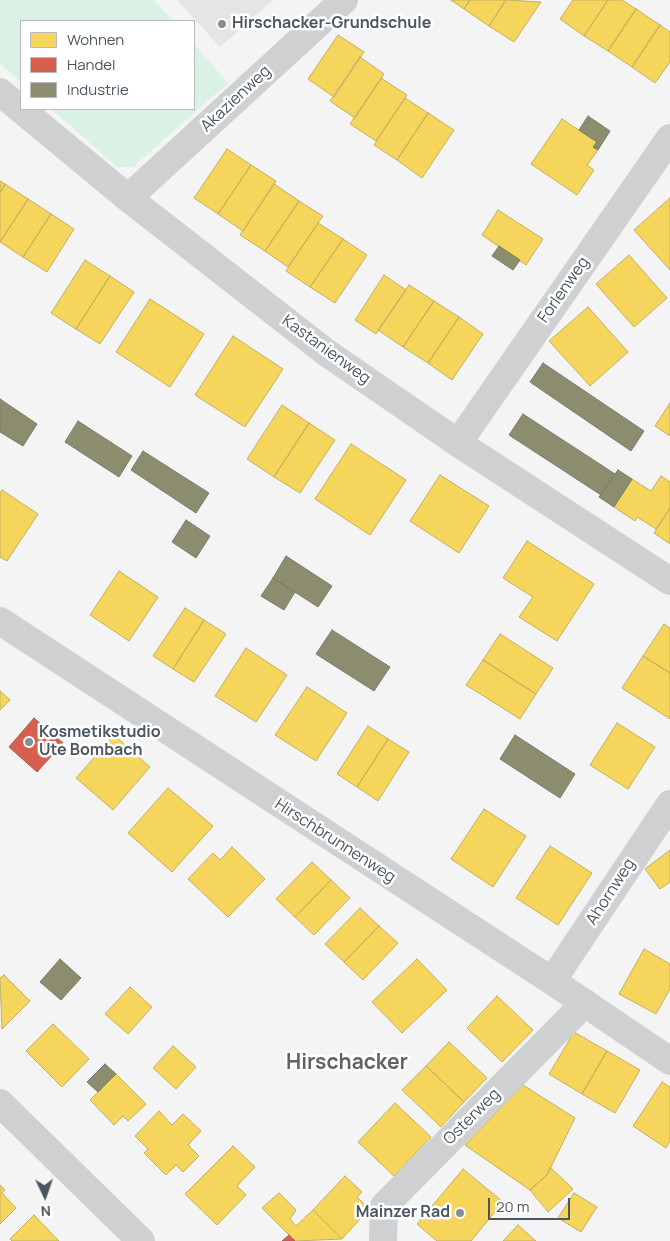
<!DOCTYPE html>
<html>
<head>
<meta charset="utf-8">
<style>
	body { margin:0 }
	#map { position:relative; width:670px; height:1241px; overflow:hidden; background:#f4f4f4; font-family:Manrope,sans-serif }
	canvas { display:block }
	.legend { position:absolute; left:20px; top:20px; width:175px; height:90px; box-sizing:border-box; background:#fff; border:1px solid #b7bbc0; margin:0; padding:6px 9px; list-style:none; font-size:15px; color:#4a5661 }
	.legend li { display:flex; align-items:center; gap:10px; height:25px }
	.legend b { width:25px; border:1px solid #b7bbc0 }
	.north { position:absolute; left:20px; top:1171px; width:50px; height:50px; -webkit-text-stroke:4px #fff; paint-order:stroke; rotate:177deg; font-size:14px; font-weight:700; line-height:20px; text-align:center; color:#4a5661 }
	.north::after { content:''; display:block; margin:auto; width:18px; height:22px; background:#4a5661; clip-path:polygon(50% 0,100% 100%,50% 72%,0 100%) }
	.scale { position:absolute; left:488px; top:1198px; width:82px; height:22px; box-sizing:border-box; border:2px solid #4a5661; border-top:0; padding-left:6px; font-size:15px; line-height:18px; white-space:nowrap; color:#4a5661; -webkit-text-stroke:4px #fff; paint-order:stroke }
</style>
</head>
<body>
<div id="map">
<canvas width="670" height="1241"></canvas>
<ul class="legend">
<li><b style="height:14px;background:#f6d55c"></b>Wohnen</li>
<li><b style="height:14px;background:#d6604d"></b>Handel</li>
<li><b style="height:14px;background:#8c8c6e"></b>Industrie</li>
</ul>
<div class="north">N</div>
<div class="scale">20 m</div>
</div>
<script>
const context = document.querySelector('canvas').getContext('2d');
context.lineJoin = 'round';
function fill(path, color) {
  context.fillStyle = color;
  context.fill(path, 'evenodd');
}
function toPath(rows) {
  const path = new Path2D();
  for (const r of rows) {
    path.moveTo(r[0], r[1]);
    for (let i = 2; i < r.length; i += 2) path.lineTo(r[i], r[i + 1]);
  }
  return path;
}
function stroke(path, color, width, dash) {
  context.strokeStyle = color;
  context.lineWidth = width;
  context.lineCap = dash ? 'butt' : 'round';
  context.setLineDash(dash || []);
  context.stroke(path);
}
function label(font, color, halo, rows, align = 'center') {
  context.font = font + ' Manrope,sans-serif';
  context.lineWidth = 5;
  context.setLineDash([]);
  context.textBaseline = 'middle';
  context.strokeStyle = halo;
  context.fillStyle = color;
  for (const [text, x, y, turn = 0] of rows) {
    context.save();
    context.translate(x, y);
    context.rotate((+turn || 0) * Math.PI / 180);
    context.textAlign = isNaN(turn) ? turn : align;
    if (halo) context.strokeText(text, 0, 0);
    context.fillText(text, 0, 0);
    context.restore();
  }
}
const education = toPath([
	[177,0,273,0,220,47]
]);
const green = toPath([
	[0,0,154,0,173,21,21,21,21,82,0,63],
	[194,44,228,83,133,167,117,167,51,109,194,109]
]);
const homes = toPath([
	[451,0,470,0,464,9,451,0],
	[470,0,506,0,489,26,464,9,470,0],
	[506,0,541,2,514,42,489,26,506,0],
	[573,0,608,0,584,36,560,19,573,0],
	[608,0,622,0,636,9,608,51,584,36,608,0],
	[636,9,660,25,632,67,608,51,636,9],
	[660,25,670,32,670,62,655,83,632,67,660,25],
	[338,35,364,52,334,97,308,79,338,35],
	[360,57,384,74,355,118,330,101,360,57],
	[381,78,407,95,376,141,350,124,381,78],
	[405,98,428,113,397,160,374,145,405,98],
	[428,113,454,130,422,178,397,160,428,113],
	[562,119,597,142,593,147,598,150,587,165,594,170,577,195,531,164,562,119],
	[227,149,251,165,218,214,194,198,227,149],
	[251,165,276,181,243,231,218,214,251,165],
	[0,181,5,184,0,193,0,181],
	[5,184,28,199,0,242,0,193,5,184],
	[274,184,299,201,265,251,240,235,274,184],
	[670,198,670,270,634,230,670,198],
	[28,199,51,214,23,257,0,242,28,199],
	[299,201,323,216,288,267,265,251,299,201],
	[498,210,543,239,526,265,482,235,498,210],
	[51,214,74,229,47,272,23,257,51,214],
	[318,223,343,239,310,287,286,271,318,223],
	[343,239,367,255,335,303,310,287,343,239],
	[629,255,667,298,634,327,596,284,629,255],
	[85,260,110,276,76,329,51,313,85,260],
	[384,275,406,290,376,334,355,320,384,275],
	[110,276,134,292,100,344,76,329,110,276],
	[409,285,434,301,403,347,378,330,409,285],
	[150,299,204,334,170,387,116,352,150,299],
	[434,301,459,317,428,363,403,347,434,301],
	[588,307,628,352,590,386,549,341,588,307],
	[459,317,483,334,452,380,428,363,459,317],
	[233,336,283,369,245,427,195,395,233,336],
	[670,403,670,436,655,426,670,403],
	[282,405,309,423,274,477,247,459,282,405],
	[309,423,335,440,300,493,274,477,309,423],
	[351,444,406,480,370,535,315,499,351,444],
	[440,475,489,506,459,553,410,521,440,475],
	[661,476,670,482,670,508,656,529,637,517,635,521,614,507,632,479,651,491,661,476],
	[2,490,38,514,7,561,0,557,0,493,2,490],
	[670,508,670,544,654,533,670,508],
	[527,541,594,584,557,641,519,617,533,597,503,578,527,541],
	[119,571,158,597,129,641,90,615,119,571],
	[185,608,204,620,173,669,153,656,185,608],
	[204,620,226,634,194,682,173,669,204,620],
	[664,624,670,628,670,673,643,656,664,624],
	[500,634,553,668,536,694,483,660,500,634],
	[246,648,287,675,256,722,215,696,246,648],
	[643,656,670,673,670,719,622,688,643,656],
	[483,660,536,694,520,719,466,685,483,660],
	[307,687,347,713,316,761,275,735,307,687],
	[0,691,10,700,0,710,0,691],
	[617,723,655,747,628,789,590,765,617,723],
	[368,726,388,739,357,787,337,774,368,726],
	[114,735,150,767,113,810,76,778,114,735],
	[388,739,409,752,378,801,357,787,388,739],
	[168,788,213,826,172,872,128,833,168,788],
	[484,809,526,836,493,887,451,859,484,809],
	[550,846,592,873,558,925,516,898,550,846],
	[232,847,265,879,228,917,188,879,213,853,220,860,232,847],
	[670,850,670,882,660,889,645,869,670,850],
	[312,862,331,880,295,917,276,899,312,862],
	[331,880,350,898,314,935,295,917,331,880],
	[360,908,379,926,344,962,325,944,360,908],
	[379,926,398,943,363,980,344,962,379,926],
	[644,949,670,964,670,989,656,1014,619,994,644,949],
	[417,959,447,990,402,1033,372,1002,417,959],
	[4,975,30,1001,2,1029,0,978,4,975],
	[130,987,152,1007,128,1034,105,1014,130,987],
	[497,996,533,1030,502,1062,467,1028,497,996],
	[53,1024,89,1059,62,1087,26,1051,53,1024],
	[574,1032,607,1051,582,1094,549,1074,574,1032],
	[449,1042,487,1078,464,1102,426,1066,449,1042],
	[173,1046,196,1067,176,1089,153,1068,173,1046],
	[607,1051,640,1070,615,1113,582,1094,607,1051],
	[426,1066,464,1102,441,1127,402,1090,426,1066],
	[116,1074,146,1104,128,1121,123,1116,114,1125,90,1100,116,1074],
	[662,1082,670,1087,670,1141,666,1148,633,1126,662,1082],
	[523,1085,575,1118,547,1175,530,1190,465,1145,523,1085],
	[395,1103,431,1137,394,1176,358,1142,395,1103],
	[159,1111,172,1125,183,1114,201,1131,188,1145,199,1156,183,1172,176,1165,166,1175,144,1153,148,1149,135,1136,159,1111],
	[233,1146,255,1167,237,1186,246,1195,217,1225,185,1194,233,1146],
	[550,1167,573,1189,548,1212,530,1190,547,1175,550,1167],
	[463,1169,503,1202,471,1241,437,1241,417,1224,463,1169],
	[345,1176,362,1192,357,1197,369,1209,342,1239,313,1210,345,1176],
	[0,1185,5,1190,2,1193,16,1208,0,1224,0,1185],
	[279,1193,296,1210,290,1219,296,1226,313,1210,342,1239,295,1241,262,1208,279,1193],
	[574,1193,597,1207,581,1232,558,1218,574,1193],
	[34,1215,59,1241,12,1241,10,1239,34,1215],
	[518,1225,536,1241,503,1241,518,1225]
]);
const shops = toPath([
	[34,718,63,743,37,772,9,747,34,718],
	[289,1235,295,1241,282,1241,289,1235]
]);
const industry = toPath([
	[588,116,610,131,598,150,593,147,597,142,579,130,588,116],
	[499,246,520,260,513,270,492,256,499,246],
	[543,363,644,431,631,451,530,382,543,363],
	[0,399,37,424,23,446,0,432,0,399],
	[523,414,615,474,601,495,509,435,523,414],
	[78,421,132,456,119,477,65,442,78,421],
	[143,451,209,493,196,513,131,470,143,451],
	[618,470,632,479,614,507,599,497,618,470],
	[186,520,210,536,196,558,172,542,186,520],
	[286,556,332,586,318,607,273,578,286,556],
	[273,578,295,592,284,610,261,596,273,578],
	[332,630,390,667,374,691,316,654,332,630],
	[515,735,575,774,560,798,500,759,515,735],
	[60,959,81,978,61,1000,40,982,60,959],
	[105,1064,116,1074,98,1092,87,1082,105,1064]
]);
const street = toPath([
	[0,92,128,198,327,353,458,443,670,581],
	[128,198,344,0],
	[458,443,670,138],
	[0,621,552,981,670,1061],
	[552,981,670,804],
	[0,1103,141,1241],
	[383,1241,384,1206,585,1003]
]);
const markers = [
	[222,24,5,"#868d94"],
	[29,742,5,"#868d94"],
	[460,1213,5,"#868d94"]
];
const poiNames = [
	["Hirschacker-Grundschule",232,24],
	["Kosmetikstudio",39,733],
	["Ute Bombach",39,751],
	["Mainzer Rad",450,1213,"right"]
];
const streetNames = [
	["Akazienweg",236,99,-43],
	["Forlenweg",564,290,-55],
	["Kastanienweg",326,350,36],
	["Hirschbrunnenweg",335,841,33],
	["Ahornweg",611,892,-57],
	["Osterweg",472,1117,-45]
];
const districtNames = [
	["Hirschacker",347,1063]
];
fill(education, '#e6e5e6');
fill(green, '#d9f2e3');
fill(homes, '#f6d55c');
stroke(homes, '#c2af5e', 1);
fill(shops, '#d6604d');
stroke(shops, '#ac5d53', 1);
fill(industry, '#8c8c6e');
stroke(industry, '#787c6a', 1);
stroke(street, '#ced0d2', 28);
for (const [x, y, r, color] of markers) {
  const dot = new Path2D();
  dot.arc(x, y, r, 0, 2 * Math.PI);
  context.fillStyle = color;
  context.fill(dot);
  stroke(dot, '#fff', 2);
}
label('bold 16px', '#4a5661', '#fff', poiNames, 'left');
label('16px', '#4a5661', '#fff', streetNames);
label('bold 21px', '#5f6368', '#fff', districtNames);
</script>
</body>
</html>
